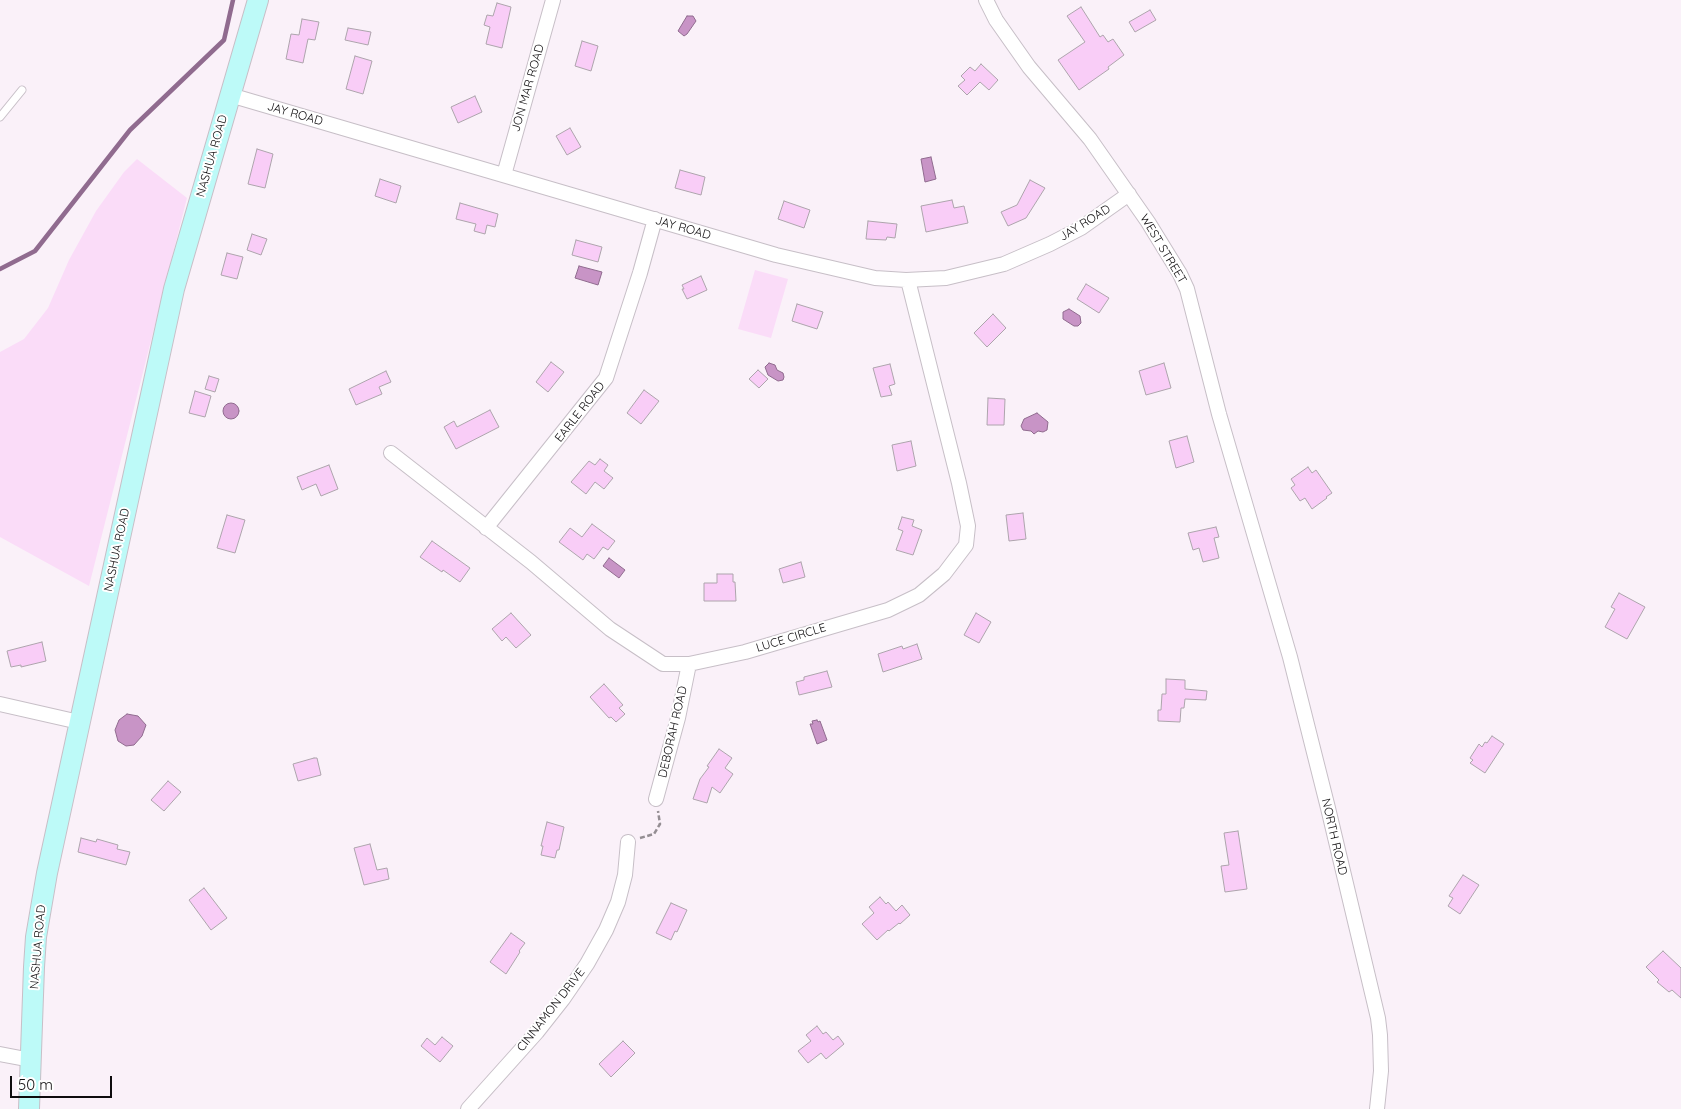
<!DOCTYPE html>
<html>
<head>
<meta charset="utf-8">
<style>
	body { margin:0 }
	#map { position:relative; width:1681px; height:1109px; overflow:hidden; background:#faf1f9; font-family:Quicksand,sans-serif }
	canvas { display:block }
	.scale { position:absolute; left:10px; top:1076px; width:102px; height:22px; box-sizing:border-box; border:2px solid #0e0c0e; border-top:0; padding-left:6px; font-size:15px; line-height:18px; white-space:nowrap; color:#0e0c0e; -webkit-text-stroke:4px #fff; paint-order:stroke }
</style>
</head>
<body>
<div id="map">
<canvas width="1681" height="1109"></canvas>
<div class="scale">50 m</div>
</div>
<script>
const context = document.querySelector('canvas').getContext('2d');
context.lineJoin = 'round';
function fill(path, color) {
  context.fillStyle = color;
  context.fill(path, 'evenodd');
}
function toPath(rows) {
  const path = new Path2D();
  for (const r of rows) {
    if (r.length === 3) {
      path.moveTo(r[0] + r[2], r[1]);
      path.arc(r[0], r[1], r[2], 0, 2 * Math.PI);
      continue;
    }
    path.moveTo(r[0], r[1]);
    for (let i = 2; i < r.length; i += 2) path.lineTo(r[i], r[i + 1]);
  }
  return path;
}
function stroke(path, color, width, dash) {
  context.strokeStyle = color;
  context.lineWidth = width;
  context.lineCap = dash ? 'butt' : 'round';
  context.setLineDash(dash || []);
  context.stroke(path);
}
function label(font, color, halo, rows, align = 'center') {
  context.font = font + ' Quicksand,sans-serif';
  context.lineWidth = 4;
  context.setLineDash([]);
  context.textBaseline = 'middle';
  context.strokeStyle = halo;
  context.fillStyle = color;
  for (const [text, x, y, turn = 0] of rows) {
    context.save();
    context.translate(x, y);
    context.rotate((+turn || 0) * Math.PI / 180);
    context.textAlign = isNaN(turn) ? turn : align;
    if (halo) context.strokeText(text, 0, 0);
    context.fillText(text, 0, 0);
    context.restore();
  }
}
const green = toPath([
	[137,159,187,198,89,586,0,537,0,352,24,339,48,308,69,260,96,211,124,172],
	[755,270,788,279,771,338,738,329]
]);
const water = toPath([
	[687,16,693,16,696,21,687,34,684,36,678,31,687,16],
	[931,157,936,179,925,182,921,159,931,157],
	[579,266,602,272,598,285,575,278,579,266],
	[1069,309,1080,316,1081,323,1078,326,1074,326,1063,319,1063,312,1069,309],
	[769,363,775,365,777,370,783,373,784,377,783,380,778,381,768,375,765,367,769,363],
	[231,411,8],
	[1037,413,1048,422,1047,430,1043,432,1038,431,1034,434,1031,431,1023,430,1021,426,1024,419,1037,413],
	[609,558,625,570,619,578,603,566,609,558],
	[127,714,138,716,146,725,142,736,134,745,126,746,118,741,115,730,119,720,127,714],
	[817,720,818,722,820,721,827,740,817,744,810,724,813,724,812,721,817,720]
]);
const stream = toPath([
	[0,269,35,251,130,130,224,40,233,0]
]);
const building = toPath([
	[497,3,511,7,502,48,486,44,490,27,484,25,487,15,493,16,497,3],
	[1081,7,1100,37,1103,35,1108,42,1113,39,1124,55,1108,67,1109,69,1079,90,1058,60,1085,42,1067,16,1081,7],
	[1150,10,1156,20,1135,32,1129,22,1150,10],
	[302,19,319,22,315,40,308,39,303,63,286,59,291,34,299,35,302,19],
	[348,28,371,32,368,45,345,40,348,28],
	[582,41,598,46,591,71,575,66,582,41],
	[355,56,372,61,363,94,346,89,355,56],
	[981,64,998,80,989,90,980,82,967,95,958,86,965,80,961,76,970,67,975,71,981,64],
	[475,96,482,112,458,123,451,107,475,96],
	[570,128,581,147,567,155,556,136,570,128],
	[257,149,273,154,265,188,248,184,257,149],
	[680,170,705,177,701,195,675,188,680,170],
	[380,179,401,186,396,203,375,196,380,179],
	[1030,180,1045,188,1026,218,1008,226,1001,212,1017,205,1030,180],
	[952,200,954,208,964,206,968,223,926,232,921,206,952,200],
	[784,201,810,210,804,228,778,219,784,201],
	[460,203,498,214,495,227,487,225,485,234,474,231,476,224,456,219,460,203],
	[868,221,897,224,895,238,887,237,886,240,866,239,868,221],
	[252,234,267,239,261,255,247,250,252,234],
	[576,240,602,247,598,262,572,255,576,240],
	[227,253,243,257,237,279,221,275,227,253],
	[701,276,707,290,687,299,682,289,684,289,682,285,701,276],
	[1086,284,1109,298,1099,313,1077,299,1086,284],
	[797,304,823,312,817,329,792,321,797,304],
	[993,314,1006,328,987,347,974,333,993,314],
	[551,362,564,372,548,392,536,382,551,362],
	[1164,363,1171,388,1146,395,1139,371,1164,363],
	[890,364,895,384,889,386,892,395,881,397,873,368,890,364],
	[758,370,768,379,759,388,749,379,758,370],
	[386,371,391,382,379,387,382,394,356,405,349,389,386,371],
	[209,376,219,379,215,392,205,389,209,376],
	[644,390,659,401,641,424,627,413,644,390],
	[195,391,211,396,205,417,189,413,195,391],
	[988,398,1005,399,1004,425,987,425,988,398],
	[490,410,499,427,456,449,444,427,454,421,457,427,490,410],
	[1187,436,1194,462,1176,468,1169,441,1187,436],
	[911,441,916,466,897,471,892,445,911,441],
	[600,459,608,465,604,471,613,478,604,489,595,482,586,494,571,482,589,461,595,465,600,459],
	[329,465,338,489,321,496,316,484,302,490,297,477,329,465],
	[1308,467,1312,473,1316,470,1332,493,1326,497,1327,498,1312,509,1305,498,1300,501,1291,488,1295,485,1291,479,1308,467],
	[1023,513,1026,539,1009,541,1006,515,1023,513],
	[227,515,245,520,235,553,217,548,227,515],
	[902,517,914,520,912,526,922,530,913,555,896,550,903,531,898,529,902,517],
	[592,524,615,541,608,550,603,547,594,559,587,554,583,560,559,542,570,528,582,537,592,524],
	[1216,527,1219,537,1214,538,1219,558,1203,562,1199,548,1193,550,1188,533,1216,527],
	[432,541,470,568,460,582,443,570,442,572,420,557,432,541],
	[801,562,805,577,783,583,779,569,801,562],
	[717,574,733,574,733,582,735,582,736,601,704,601,704,583,717,583,717,574],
	[1619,593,1645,607,1627,639,1605,627,1615,609,1611,607,1619,593],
	[511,613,531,635,516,648,506,637,502,641,492,629,511,613],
	[976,613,991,622,979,643,964,635,976,613],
	[42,642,46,661,21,667,21,665,11,667,7,651,42,642],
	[917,644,922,659,883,672,878,654,902,646,903,649,917,644],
	[827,671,832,687,799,695,796,682,804,680,804,677,827,671],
	[1166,679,1185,680,1185,689,1207,691,1206,700,1185,699,1184,708,1181,708,1180,722,1158,721,1158,710,1161,710,1162,694,1166,694,1166,679],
	[604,684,623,705,619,708,625,714,616,722,611,717,609,718,590,697,604,684],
	[1492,736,1504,744,1485,773,1470,763,1473,760,1470,758,1479,744,1482,747,1485,742,1487,743,1492,736],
	[719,749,732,758,725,768,733,774,720,793,712,787,707,803,693,799,700,779,709,767,707,766,719,749],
	[314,758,317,758,321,775,298,781,293,764,314,758],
	[168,781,181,792,164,811,151,800,168,781],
	[547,822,564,827,559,850,557,850,555,858,541,855,543,846,541,846,547,822],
	[1238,831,1247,889,1225,892,1221,866,1229,865,1224,833,1238,831],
	[81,838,96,842,97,839,118,845,117,849,130,852,126,865,78,852,81,838],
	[370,844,377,870,387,868,389,879,364,885,354,848,370,844],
	[1463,875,1479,885,1460,914,1448,906,1453,898,1449,896,1463,875],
	[204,888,227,918,211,930,189,900,204,888],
	[880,897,886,904,888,902,896,911,902,905,910,915,900,924,899,923,889,931,888,930,877,940,862,924,874,913,869,907,880,897],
	[671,903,687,910,677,932,675,931,671,940,656,933,671,903],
	[511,933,525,943,519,951,520,952,506,974,490,962,511,933],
	[1663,951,1681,968,1681,998,1672,990,1669,992,1657,982,1659,980,1646,967,1663,951],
	[817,1026,823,1034,826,1032,833,1040,838,1036,844,1044,826,1059,821,1053,808,1063,798,1051,811,1041,806,1035,817,1026],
	[442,1037,453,1046,440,1062,421,1046,427,1038,435,1045,442,1037],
	[623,1041,635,1053,611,1077,599,1064,623,1041]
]);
const path = toPath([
	[640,838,654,834,660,824,658,811]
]);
const service = toPath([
	[0,117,22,90]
]);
const minor = toPath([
	[986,0,996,20,1029,67,1090,139,1148,222,1180,274,1187,289,1219,414,1290,657,1328,808,1378,1018,1380,1035,1381,1071,1377,1109],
	[230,95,776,255,875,278,906,280,946,278,1004,264,1050,244,1081,228,1129,194],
	[504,175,553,0],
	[391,453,531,562,610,629,663,664,689,664,745,652,888,610,919,595,944,574,966,545,968,526,959,483,908,280],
	[486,528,606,378,640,273,655,219],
	[0,704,79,722],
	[656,799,678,718,689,664],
	[0,1054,31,1060],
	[468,1109,537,1032,563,999,587,964,606,930,618,902,625,875,628,842]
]);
const secondary = toPath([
	[29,1109,34,967,36,937,47,873,174,289,258,0]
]);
const streetNames = [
	["JON MAR ROAD",528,88,-74],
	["JAY ROAD",295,114,16],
	["NASHUA ROAD",212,156,-74],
	["JAY ROAD",1085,223,-32],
	["JAY ROAD",683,228,16],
	["WEST STREET",1163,249,59],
	["EARLE ROAD",580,412,-52],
	["NASHUA ROAD",117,550,-78],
	["LUCE CIRCLE",791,638,-17],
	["DEBORAH ROAD",673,732,-77],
	["NORTH ROAD",1334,837,77],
	["NASHUA ROAD",38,947,-85],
	["CINNAMON DRIVE",551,1010,-52]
];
fill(green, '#fadcf8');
fill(water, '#c894c6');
stroke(water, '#906b8f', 1);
stroke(stream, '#906b8f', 4.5);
fill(building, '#f9cdf7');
stroke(building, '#ada4ac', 1);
stroke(service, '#c7bfc7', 9);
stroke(minor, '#c7bfc7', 16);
stroke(secondary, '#c7bfc7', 22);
stroke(path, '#948e93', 2.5, [5, 2.5]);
stroke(service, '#fff', 7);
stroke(minor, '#fff', 14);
stroke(secondary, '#bdfaf8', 20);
label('12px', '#0e0c0e', '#fff', streetNames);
</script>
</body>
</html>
